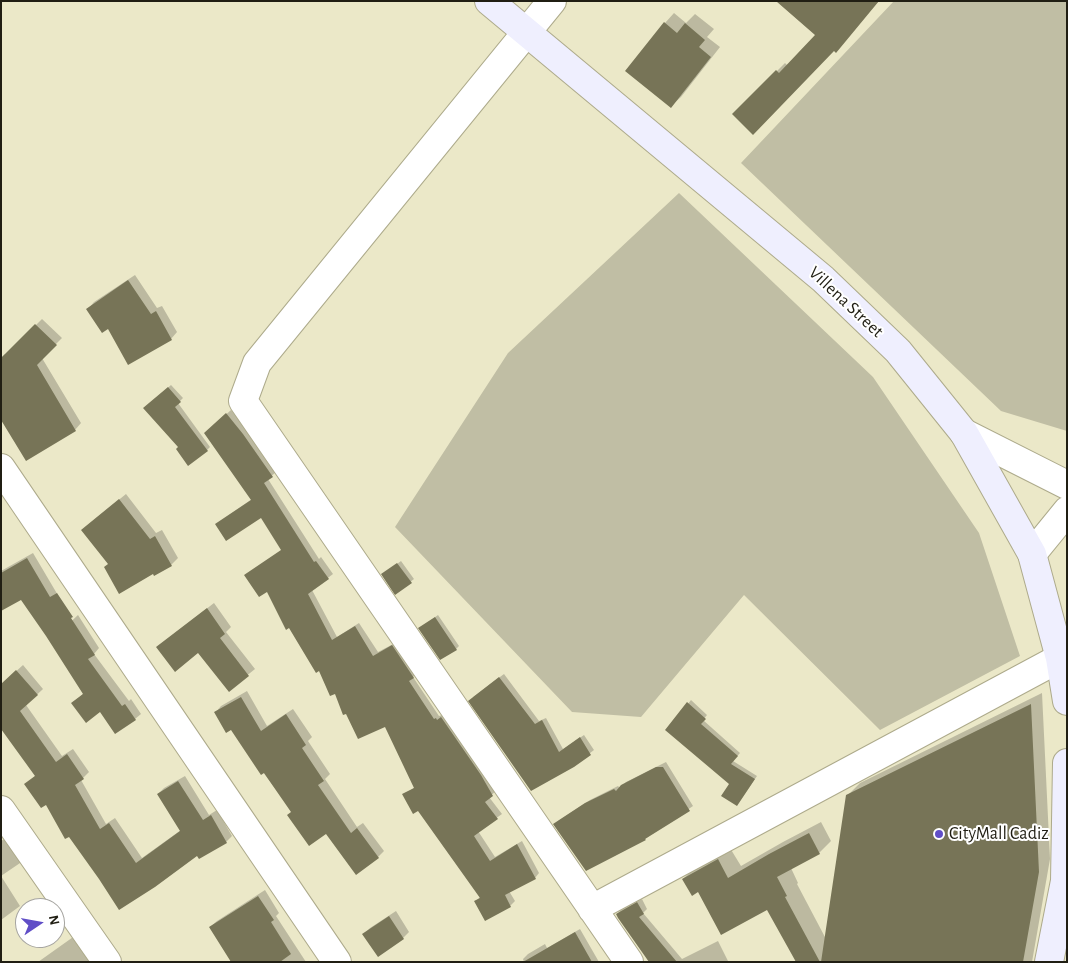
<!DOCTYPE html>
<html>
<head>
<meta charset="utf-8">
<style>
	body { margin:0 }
	#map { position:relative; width:1068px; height:963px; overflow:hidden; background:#ebe8c8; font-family:"Alegreya Sans",sans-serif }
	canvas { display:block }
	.frame { position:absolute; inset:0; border:2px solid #201e13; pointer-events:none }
	.north { position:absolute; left:15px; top:898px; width:50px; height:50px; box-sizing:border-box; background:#fff; border:1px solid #a6a5a1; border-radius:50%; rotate:78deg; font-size:14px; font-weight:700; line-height:20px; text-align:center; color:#201e13 }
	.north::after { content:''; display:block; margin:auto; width:18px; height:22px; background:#604ec7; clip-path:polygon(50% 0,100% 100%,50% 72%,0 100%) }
</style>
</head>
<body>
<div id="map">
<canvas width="1068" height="963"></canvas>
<div class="frame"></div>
<div class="north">N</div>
</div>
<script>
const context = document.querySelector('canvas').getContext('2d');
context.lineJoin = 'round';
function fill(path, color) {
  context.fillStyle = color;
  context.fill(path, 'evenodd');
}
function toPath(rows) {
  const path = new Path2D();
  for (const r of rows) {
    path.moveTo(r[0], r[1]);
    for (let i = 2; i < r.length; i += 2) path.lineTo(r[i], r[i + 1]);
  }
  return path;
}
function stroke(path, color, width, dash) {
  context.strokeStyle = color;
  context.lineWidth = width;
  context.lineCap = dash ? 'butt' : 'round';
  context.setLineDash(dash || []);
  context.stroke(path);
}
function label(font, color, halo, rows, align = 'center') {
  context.font = font + ' "Alegreya Sans",sans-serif';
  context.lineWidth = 4;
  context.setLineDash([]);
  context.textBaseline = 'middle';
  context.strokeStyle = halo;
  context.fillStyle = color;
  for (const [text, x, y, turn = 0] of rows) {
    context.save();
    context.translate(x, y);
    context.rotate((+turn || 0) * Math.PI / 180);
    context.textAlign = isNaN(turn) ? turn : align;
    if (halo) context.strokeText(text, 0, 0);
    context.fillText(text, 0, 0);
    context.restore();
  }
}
const green = toPath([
	[894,1,1067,1,1067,431,1001,411,741,163],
	[679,193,873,377,979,533,1020,656,880,730,744,595,641,717,572,712,395,527,508,353]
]);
const shadow = toPath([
	[776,1,879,1,834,50,734,114,785,63,788,66,816,35],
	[674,13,686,23,695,14,714,29,707,37,720,47,681,97,671,106,627,71,665,23],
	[135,275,157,308,162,306,177,332,171,339,108,327,88,309,94,302],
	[42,319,62,338,42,358,81,423,75,430,1,417,1,358,5,354,6,355],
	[171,385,183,398,178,403,210,447,207,450,180,446,148,405],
	[231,410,247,429,276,472,268,479,319,559,321,557,333,574,312,590,337,637,359,623,378,652,397,642,418,672,413,677,439,716,446,714,496,791,489,797,502,814,478,831,495,857,522,841,539,873,535,878,509,891,515,901,510,906,485,920,475,902,480,897,418,809,404,795,415,787,385,725,336,692,267,590,282,549,261,516,216,524,252,499,210,429],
	[126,494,156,533,162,530,178,558,171,565,155,574,109,564,89,524],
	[33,553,59,597,21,598,1,610,1,571],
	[401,561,414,579,396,593,386,572],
	[214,603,231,627,226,632,255,669,229,690,198,651,157,647],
	[78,615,99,648,94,654,129,701,131,699,141,714,135,719,73,703,84,693,57,635],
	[438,615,459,646,456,649,423,626],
	[23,665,43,689,26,705,62,756,73,749,89,772,81,780,106,824,115,818,142,858,181,830,158,794,164,788,185,776,209,815,217,810,232,836,226,842,197,854,100,878,46,803,26,784,36,775,1,685],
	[504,674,539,721,546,718,563,749,584,735,594,750,573,766,473,697],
	[247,691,267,726,293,709,312,737,308,741,330,774,325,779,357,827,363,823,384,851,378,857,327,832,292,811,231,729,215,713,221,706],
	[1042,693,1050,859,1032,962,794,962,796,959,768,908,698,891,683,879,695,867,730,848,741,866,783,842,821,822,831,841,819,853,791,868,798,883,797,884,826,939,847,796,860,783],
	[691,700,707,715,703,720,740,753,733,761,757,776,737,805,730,784,667,730],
	[666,762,693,806,645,839,558,821,590,800,618,786,620,788,626,782],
	[8,837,23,861,1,876,1,841],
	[1,876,20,906,1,920],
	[265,890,279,913,276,916,306,962,229,962,231,960,210,927,217,921],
	[642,899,647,909,643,913,682,959,718,941,728,961,650,962,617,914,621,910],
	[396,911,409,932,403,938,364,934,370,928],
	[580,929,599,962,524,962,523,959,528,954,545,944,547,948],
	[76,935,95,962,38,962]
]);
const building = toPath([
	[776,1,879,1,836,53,834,51,753,135,732,114,776,70,779,73,815,35],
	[664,22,677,33,685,23,705,40,699,47,711,57,671,108,625,71],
	[128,280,151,314,156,311,172,340,128,365,108,329,102,333,86,309],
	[35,324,57,345,37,365,76,431,26,461,1,420,1,358],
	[168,387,181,402,175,407,208,451,188,466,176,449,178,447,143,408],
	[226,413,243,434,273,477,264,483,314,562,316,561,329,579,308,594,332,640,355,626,373,656,392,645,414,678,409,681,434,719,436,718,437,720,441,717,481,775,493,796,485,802,498,819,474,836,490,861,517,844,536,879,505,895,511,907,485,921,474,901,480,898,418,811,413,814,402,794,414,788,385,727,358,739,346,714,343,715,335,694,330,696,319,671,316,673,289,628,286,630,267,592,259,597,244,575,281,550,261,518,226,541,215,524,251,500,204,433],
	[119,499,150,539,155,536,172,566,154,576,153,574,119,594,104,567,108,564,81,530],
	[27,558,50,597,57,593,73,617,71,618,95,655,88,659,122,706,125,704,136,720,115,734,100,712,86,723,71,703,83,694,46,636,21,600,1,611,1,573],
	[397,563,412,583,395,595,381,574],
	[207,608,225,634,220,638,249,676,229,692,198,653,175,672,156,647],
	[435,617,457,650,440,660,418,628],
	[16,670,38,695,20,711,56,762,67,754,84,779,75,785,100,829,109,823,136,863,180,831,157,794,178,781,203,820,211,815,227,843,199,859,197,856,155,887,119,910,99,879,69,837,65,839,46,805,41,808,24,784,35,776,1,729,1,684],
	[499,677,535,724,542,720,559,752,580,737,591,755,574,767,531,791,468,701],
	[241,697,261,731,286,714,306,745,302,748,324,781,318,785,351,833,357,828,379,858,356,875,326,834,309,846,287,815,291,812,264,773,261,775,231,730,226,733,214,712],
	[687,702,706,719,701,724,738,756,731,764,755,779,737,806,721,796,729,784,665,730],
	[1031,704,1039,872,1023,962,821,962,846,795],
	[656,767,663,767,690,811,645,839,646,840,586,871,553,824,585,803,614,789,616,791,621,785],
	[809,833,820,854,777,877,787,896,785,897,820,962,796,962,767,910,721,935,698,892,692,896,682,879,718,859,728,878,769,854],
	[258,896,274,920,271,922,291,954,280,962,231,962,209,927],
	[637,902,644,914,639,917,677,962,649,962,618,918,616,914],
	[389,916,404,939,378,957,362,934],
	[575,932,592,962,523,962]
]);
const minor = toPath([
	[552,1,257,363,243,401,629,962],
	[1,468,337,962],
	[1,810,107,962],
	[592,909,1060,658]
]);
const tertiary = toPath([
	[964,433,1067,485],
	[1032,554,1067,511]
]);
const secondary = toPath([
	[489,1,823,279,898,351,964,433,1032,554,1060,658,1067,701],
	[1049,962,1065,881,1067,763]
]);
const markers = [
	[939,834,5,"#604ec7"]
];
const streetNames = [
	["Villena Street",846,302,43]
];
const poiNames = [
	["CityMall Cadiz",949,834]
];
fill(green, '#c0bea4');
fill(shadow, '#0003');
fill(building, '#777457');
stroke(minor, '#adaa8b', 30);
stroke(tertiary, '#adaa8b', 30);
stroke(secondary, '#adaa8b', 30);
stroke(minor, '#fff', 28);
stroke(tertiary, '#fff', 28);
stroke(secondary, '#efeffe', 28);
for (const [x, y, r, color] of markers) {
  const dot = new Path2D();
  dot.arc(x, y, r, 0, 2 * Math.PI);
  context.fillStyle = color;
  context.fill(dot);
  stroke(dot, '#fff', 2);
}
label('18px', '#201e13', '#fff', streetNames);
label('18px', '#201e13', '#fff', poiNames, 'left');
</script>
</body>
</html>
